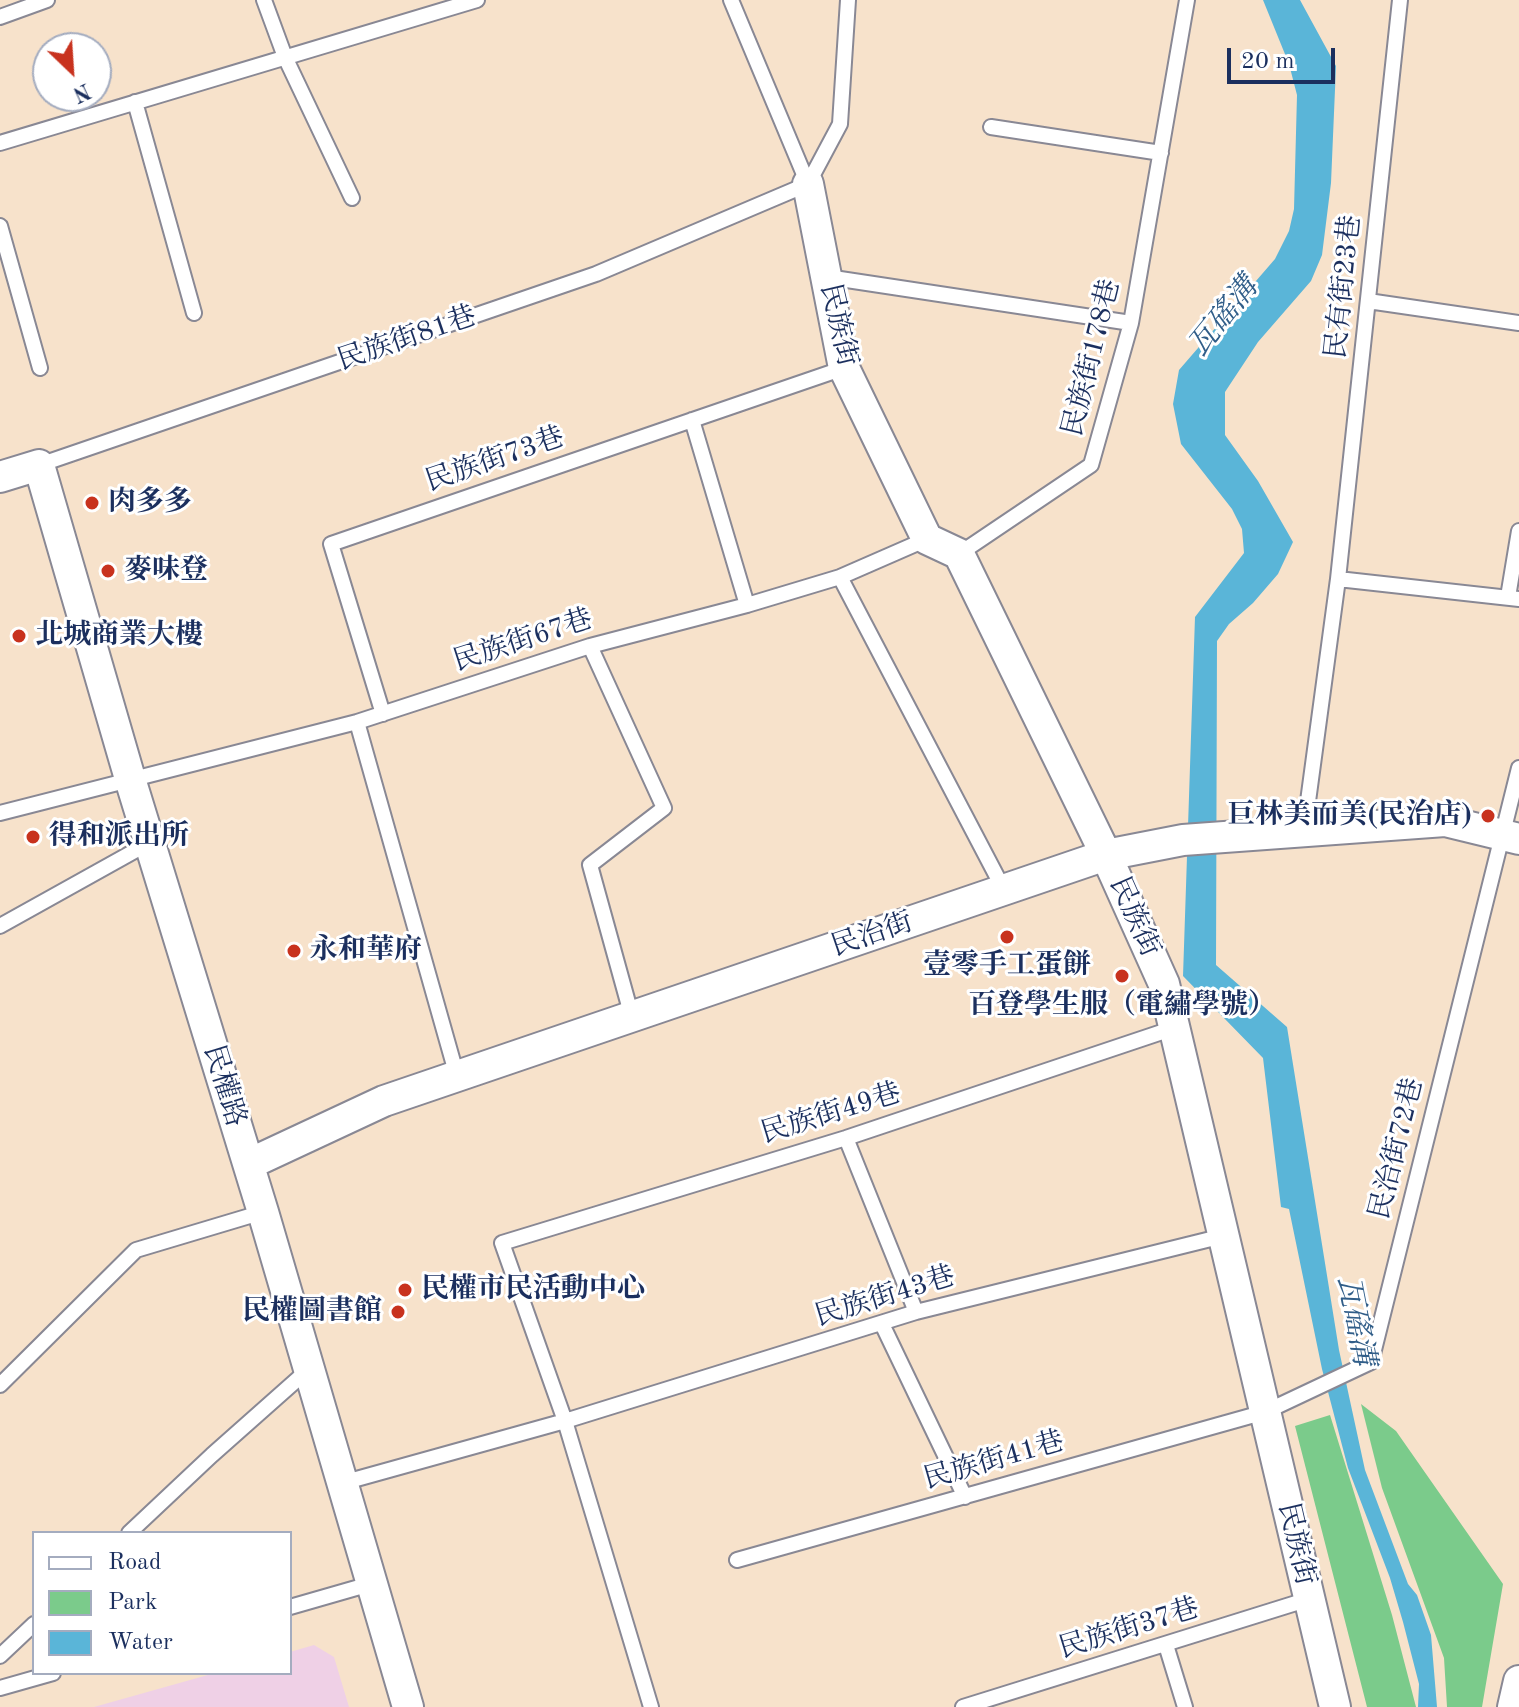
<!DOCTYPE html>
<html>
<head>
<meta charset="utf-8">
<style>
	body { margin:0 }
	#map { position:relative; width:1519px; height:1707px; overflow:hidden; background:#f7e2cb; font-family:"Old Standard TT",serif }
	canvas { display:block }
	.legend { position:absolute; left:32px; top:1531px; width:260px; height:144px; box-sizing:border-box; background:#fff; border:2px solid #a4acbf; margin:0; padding:10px 14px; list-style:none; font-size:24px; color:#1b2f5e }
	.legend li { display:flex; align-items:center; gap:16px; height:40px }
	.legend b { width:40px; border:2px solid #a4acbf }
	.north { position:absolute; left:32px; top:32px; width:80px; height:80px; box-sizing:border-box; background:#fff; border:2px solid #a4acbf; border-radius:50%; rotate:155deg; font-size:22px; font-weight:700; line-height:32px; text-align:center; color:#1b2f5e }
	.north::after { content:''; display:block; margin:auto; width:28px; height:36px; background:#c8321e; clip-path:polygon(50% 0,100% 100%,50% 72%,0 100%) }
	.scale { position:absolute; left:1227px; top:48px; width:108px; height:36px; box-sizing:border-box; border:4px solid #1b2f5e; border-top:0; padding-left:10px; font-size:24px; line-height:28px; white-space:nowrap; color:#1b2f5e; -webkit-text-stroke:6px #fff; paint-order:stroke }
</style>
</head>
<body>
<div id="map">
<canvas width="1519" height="1707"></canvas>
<ul class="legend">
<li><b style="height:10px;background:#fff"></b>Road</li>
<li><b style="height:22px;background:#7bcb8b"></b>Park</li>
<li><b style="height:22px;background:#5ab5d8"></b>Water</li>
</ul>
<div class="north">N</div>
<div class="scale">20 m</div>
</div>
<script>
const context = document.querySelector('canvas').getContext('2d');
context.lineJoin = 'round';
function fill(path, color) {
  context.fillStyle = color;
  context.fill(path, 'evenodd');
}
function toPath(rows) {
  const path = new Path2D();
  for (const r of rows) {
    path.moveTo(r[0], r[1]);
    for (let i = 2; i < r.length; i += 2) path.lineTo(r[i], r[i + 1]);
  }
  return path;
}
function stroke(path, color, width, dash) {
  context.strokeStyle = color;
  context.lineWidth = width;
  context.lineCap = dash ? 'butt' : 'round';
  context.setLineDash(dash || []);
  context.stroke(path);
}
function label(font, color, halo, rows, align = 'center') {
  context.font = font + ' "Old Standard TT","Noto Serif TC",serif';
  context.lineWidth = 6;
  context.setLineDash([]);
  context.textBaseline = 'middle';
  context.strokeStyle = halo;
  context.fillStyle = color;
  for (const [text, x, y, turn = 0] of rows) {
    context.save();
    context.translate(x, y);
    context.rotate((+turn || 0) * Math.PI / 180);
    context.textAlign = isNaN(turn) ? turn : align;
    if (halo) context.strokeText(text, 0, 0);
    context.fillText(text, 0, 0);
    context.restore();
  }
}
const built = toPath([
	[314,1645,334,1657,349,1707,94,1707,215,1673,290,1673,290,1652]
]);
const green = toPath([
	[1361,1404,1396,1431,1503,1584,1482,1707,1447,1707,1444,1658,1382,1488],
	[1330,1415,1392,1615,1416,1707,1367,1707,1295,1426]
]);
const water = toPath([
	[1263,0,1300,0,1336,66,1331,183,1322,255,1311,281,1258,342,1225,392,1225,435,1258,481,1293,542,1278,574,1253,603,1229,624,1217,641,1216,965,1287,1027,1339,1350,1365,1470,1408,1584,1417,1595,1431,1635,1437,1707,1418,1707,1419,1684,1403,1622,1390,1578,1348,1468,1322,1369,1289,1209,1281,1207,1263,1058,1183,976,1195,617,1244,553,1242,529,1232,509,1181,444,1173,404,1179,370,1275,259,1289,231,1294,209,1297,95,1289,64]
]);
const lane = toPath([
	[264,0,285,57,352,198],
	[731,0,808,184],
	[0,17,47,0],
	[135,102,194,313],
	[991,127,1161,153],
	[0,143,477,0],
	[808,184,840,124,848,0],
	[0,226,40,368],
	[827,277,1131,323],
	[1368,301,1519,323],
	[692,420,747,605],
	[39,465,596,274,808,184],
	[959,554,1091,465,1131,323,1187,0],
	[840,577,1004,890],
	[1338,579,1519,599],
	[1508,597,1519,531],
	[590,646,664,808,590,865,632,1017],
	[383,714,331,544,844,368],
	[357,722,457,1076],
	[0,813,357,722,590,646,747,605,840,577,927,539],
	[1304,831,1338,579,1400,0],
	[0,926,149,843],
	[846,1138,916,1312],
	[882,1324,965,1497],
	[0,1385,136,1250,263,1212],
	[342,1483,565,1421,916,1312,1223,1236],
	[129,1533,212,1455,309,1369],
	[737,1560,1265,1412,1371,1362,1519,768],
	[290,1607,370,1584],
	[1166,1645,1185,1707],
	[0,1656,34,1624],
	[0,1688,53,1673],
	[651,1707,565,1421,502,1243,846,1138,1174,1028],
	[963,1707,1309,1599]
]);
const street = toPath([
	[808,184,844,368,927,539,959,554,1106,855,1164,984,1335,1707],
	[0,477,39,465,131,782,263,1212,408,1707],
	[249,1164,384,1101,1106,855,1183,840,1445,821,1519,839],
	[1513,1707,1519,1681]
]);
const markers = [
	[92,503,8,"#c8321e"],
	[108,571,8,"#c8321e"],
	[19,636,8,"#c8321e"],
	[1488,816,8,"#c8321e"],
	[33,837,8,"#c8321e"],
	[1007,937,8,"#c8321e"],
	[294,951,8,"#c8321e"],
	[1122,976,8,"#c8321e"],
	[405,1290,8,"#c8321e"],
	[398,1312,8,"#c8321e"]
];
const streetNames = [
	["民有街23巷",1344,287,-84],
	["民族街",838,325,77],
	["民族街81巷",407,339,-19],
	["民族街178巷",1092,358,-76],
	["民族街73巷",495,460,-19],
	["民族街67巷",523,641,-18],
	["民族街",1134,917,66],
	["民治街",872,935,-19],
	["民權路",224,1086,73],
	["民族街49巷",831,1114,-17],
	["民治街72巷",1397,1149,-76],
	["民族街43巷",885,1297,-17],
	["民族街41巷",994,1461,-16],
	["民族街",1296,1544,77],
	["民族街37巷",1129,1629,-17]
];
const poiNames = [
	["肉多多",108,503],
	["麥味登",124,571],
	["北城商業大樓",35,636],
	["巨林美而美(民治店)",1472,816,"right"],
	["得和派出所",49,837],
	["永和華府",310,951],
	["壹零手工蛋餅",1007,966,"center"],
	["百登學生服（電繡學號）",1122,1006,"center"],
	["民權市民活動中心",421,1290],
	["民權圖書館",382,1312,"right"]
];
const waterNames = [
	["瓦磘溝",1224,317,-51],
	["瓦磘溝",1355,1321,79]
];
fill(built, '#efd0e6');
fill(green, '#7bcb8b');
fill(water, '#5ab5d8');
stroke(lane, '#898894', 18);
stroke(street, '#898894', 34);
stroke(lane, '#fff', 14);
stroke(street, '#fff', 30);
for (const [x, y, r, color] of markers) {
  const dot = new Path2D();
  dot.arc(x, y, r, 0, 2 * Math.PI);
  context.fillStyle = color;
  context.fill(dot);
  stroke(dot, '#fff', 3);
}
label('28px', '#1b2f5e', '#fff', streetNames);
label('bold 28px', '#1b2f5e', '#fff', poiNames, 'left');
label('italic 30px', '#315e89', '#fff', waterNames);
</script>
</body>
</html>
